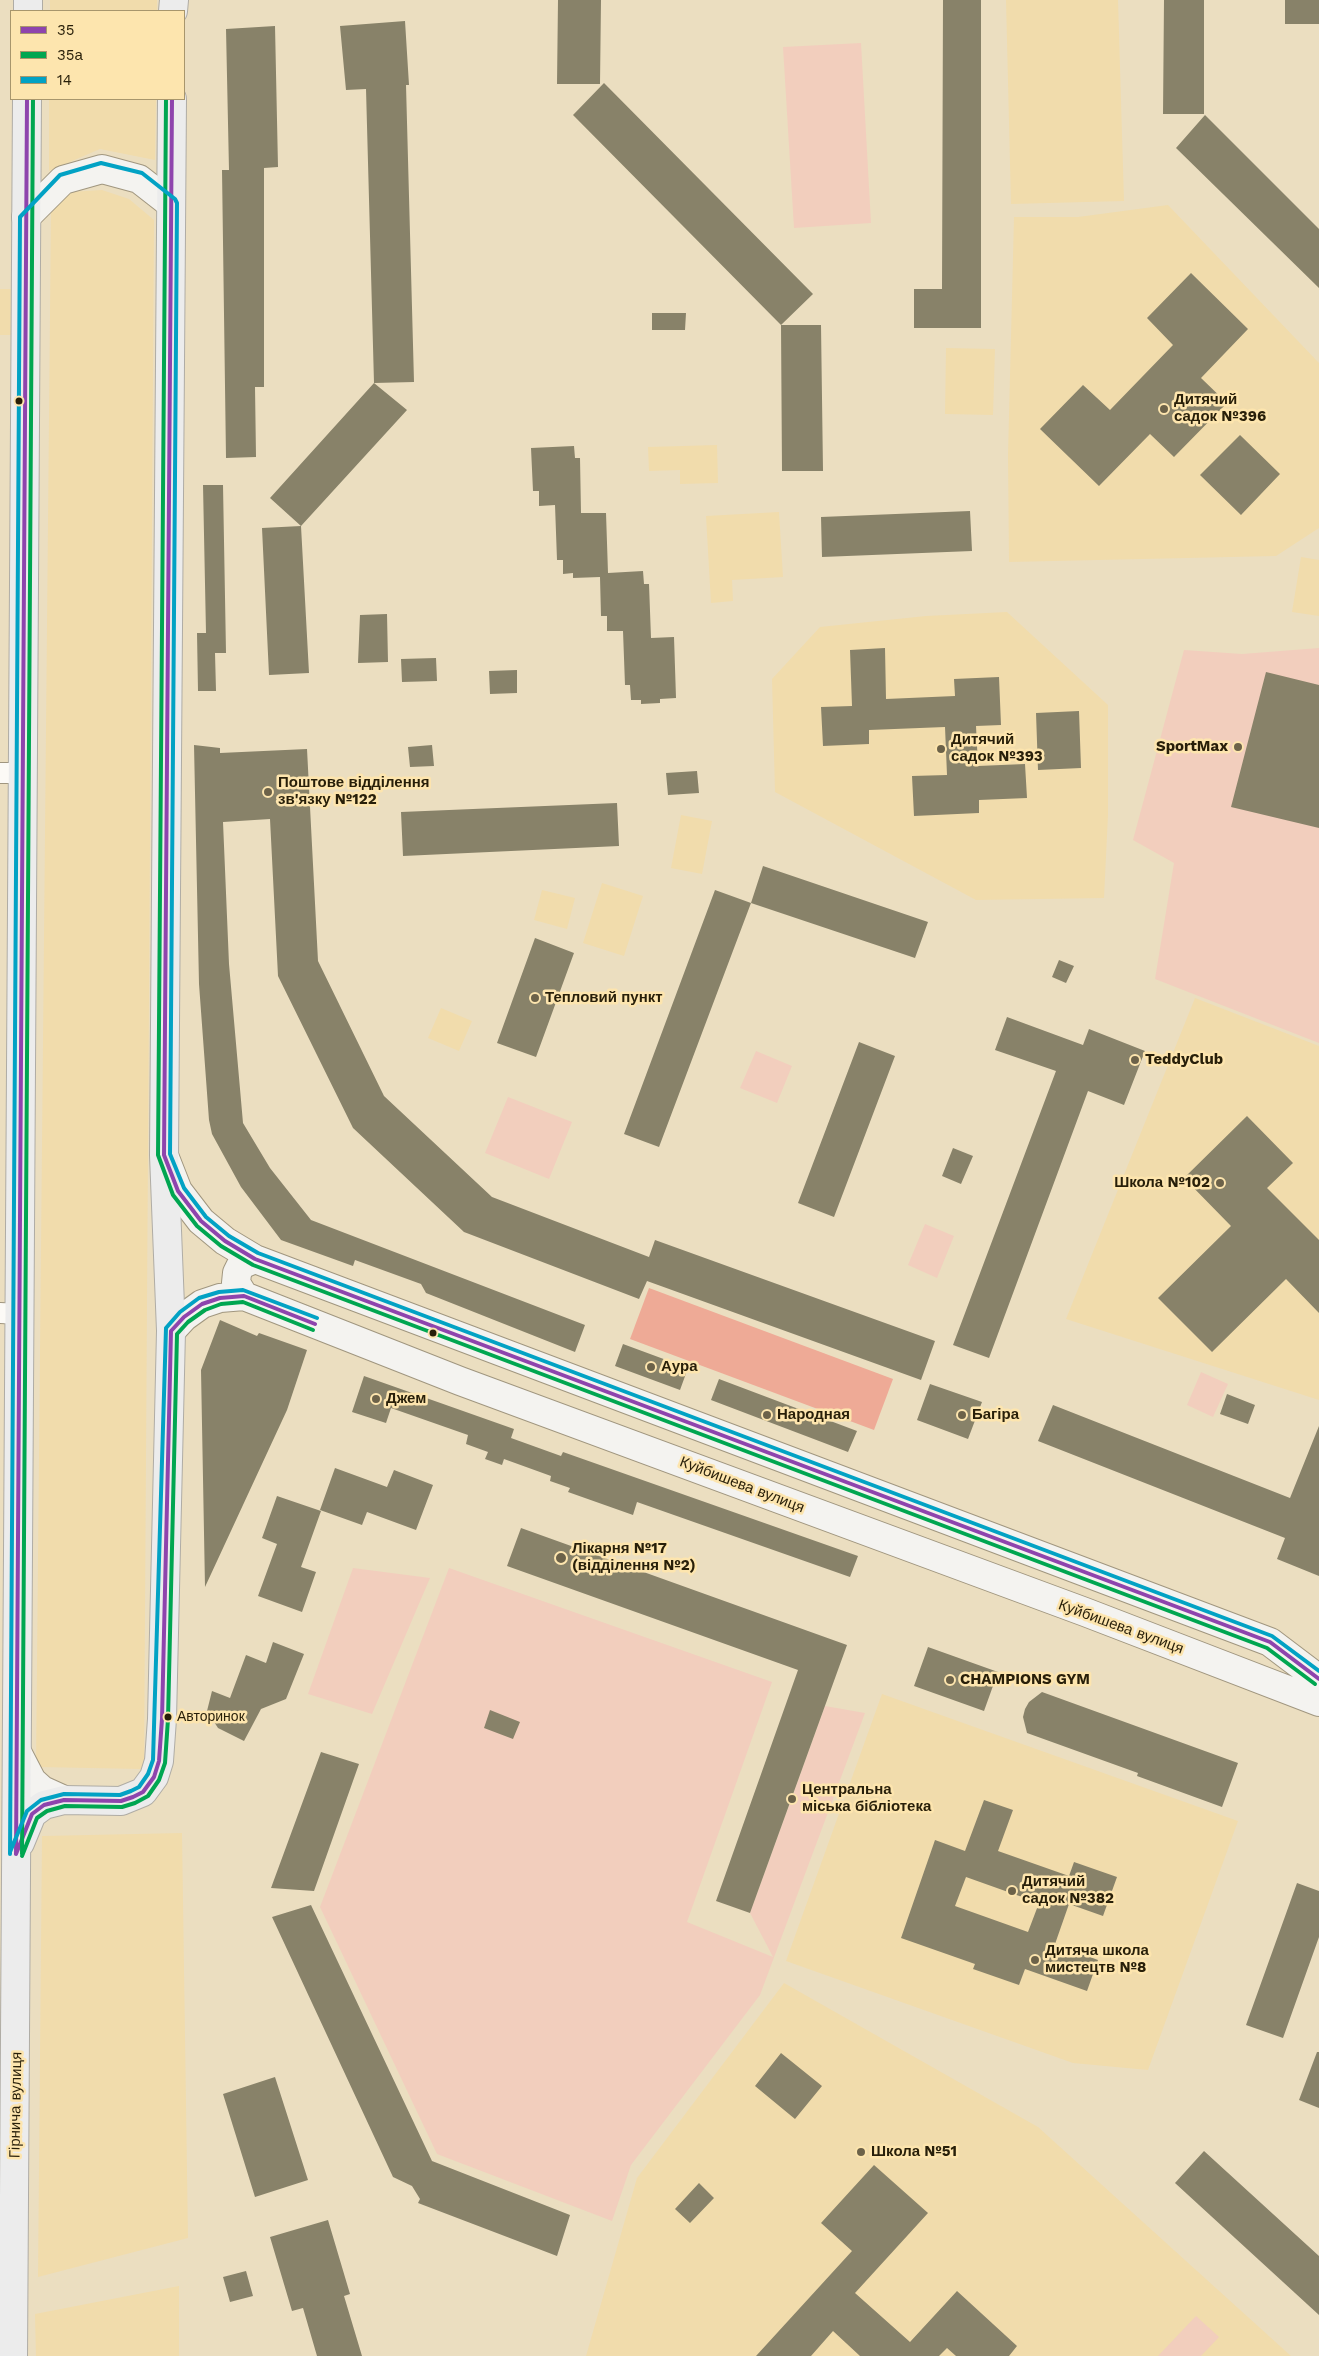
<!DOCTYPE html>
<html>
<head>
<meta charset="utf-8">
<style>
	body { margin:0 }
	#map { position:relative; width:1319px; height:2356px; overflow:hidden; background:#ebdec0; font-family:"Work Sans",sans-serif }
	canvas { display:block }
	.legend { position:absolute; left:10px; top:10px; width:175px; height:90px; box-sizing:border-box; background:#fde5ae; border:1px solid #a8966c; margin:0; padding:6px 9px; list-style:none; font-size:15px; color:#281f09 }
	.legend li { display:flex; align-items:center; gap:10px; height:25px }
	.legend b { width:25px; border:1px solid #a8966c }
</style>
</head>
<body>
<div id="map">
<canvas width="1319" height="2356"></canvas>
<ul class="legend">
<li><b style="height:6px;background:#8e44ad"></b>35</li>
<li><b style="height:6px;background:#00a651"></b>35а</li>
<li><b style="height:6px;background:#02a2c4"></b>14</li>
</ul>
</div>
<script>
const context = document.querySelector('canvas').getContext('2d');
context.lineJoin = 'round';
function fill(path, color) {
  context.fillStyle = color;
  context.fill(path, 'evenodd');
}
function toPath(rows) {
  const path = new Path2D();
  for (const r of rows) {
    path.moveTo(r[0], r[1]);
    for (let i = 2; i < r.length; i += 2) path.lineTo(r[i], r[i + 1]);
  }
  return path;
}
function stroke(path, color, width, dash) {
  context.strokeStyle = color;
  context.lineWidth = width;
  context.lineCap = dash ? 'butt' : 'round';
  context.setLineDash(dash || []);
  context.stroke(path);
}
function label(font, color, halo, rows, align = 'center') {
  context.font = font + ' "Work Sans",sans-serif';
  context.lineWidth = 5;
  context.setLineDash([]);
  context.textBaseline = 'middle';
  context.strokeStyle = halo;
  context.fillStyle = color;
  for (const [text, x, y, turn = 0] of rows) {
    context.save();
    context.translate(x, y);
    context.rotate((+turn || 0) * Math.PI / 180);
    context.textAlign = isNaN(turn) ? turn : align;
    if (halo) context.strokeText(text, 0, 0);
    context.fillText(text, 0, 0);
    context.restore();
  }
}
const built = toPath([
	[50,0,157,0,157,11,50,11],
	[1006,0,1118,0,1124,201,1011,204],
	[49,99,156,99,155,160,100,149,49,171],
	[102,190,129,199,154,220,144,1769,36,1767,51,210,69,192],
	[1168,205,1319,363,1319,528,1276,556,1009,562,1008,455,1014,217,1078,217],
	[0,289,12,289,12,335,0,335],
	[946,348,995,349,993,415,945,414],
	[717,445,718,483,680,484,680,470,649,471,648,447],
	[779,512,783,577,732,580,733,601,711,603,706,516],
	[1301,557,1319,560,1319,616,1292,612],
	[1007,612,1108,705,1108,815,1104,898,976,900,775,792,772,679,820,627,926,616],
	[681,815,712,821,702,874,671,868],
	[602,883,643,896,624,956,583,943],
	[542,890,575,898,567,929,534,920],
	[1195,998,1319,1046,1319,1400,1066,1319],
	[441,1008,472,1021,459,1051,428,1038],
	[882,1694,1238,1821,1148,2070,1073,2063,786,1961],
	[182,1833,188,2238,38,2277,42,1836],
	[784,1983,1038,2127,1291,2356,586,2356,637,2178],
	[179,2286,179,2356,36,2356,35,2314]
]);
const green = toPath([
	[861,43,871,223,794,228,783,47],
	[1319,648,1319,1043,1155,979,1174,863,1133,840,1184,650,1242,654],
	[756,1051,792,1066,777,1103,740,1088],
	[508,1097,572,1122,549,1179,485,1153],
	[925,1224,954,1236,937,1278,908,1265],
	[1201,1372,1228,1384,1213,1417,1187,1405],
	[353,1568,430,1578,372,1714,308,1694],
	[449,1568,772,1682,687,1922,773,1957,750,1913,825,1706,865,1713,760,1995,631,2165,612,2221,437,2154,320,1907],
	[1196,2316,1219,2337,1201,2356,1158,2356]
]);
const forest = toPath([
	[649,1288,893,1379,874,1430,630,1339]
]);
const building = toPath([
	[558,0,601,0,600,84,557,84],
	[943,0,981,0,981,328,914,328,914,289,942,289],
	[1164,0,1204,0,1204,114,1163,114],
	[1285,0,1319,0,1319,24,1285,24],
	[405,21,409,85,406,85,414,382,374,383,366,89,346,90,340,26],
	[275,26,278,167,264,168,264,387,255,387,256,457,226,458,222,170,229,170,226,29],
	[604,83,813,294,781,325,573,115],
	[1205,115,1319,229,1319,288,1176,148],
	[1191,273,1248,329,1201,378,1227,403,1174,457,1150,434,1099,486,1040,429,1083,385,1110,410,1173,345,1147,318],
	[652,313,686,313,685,330,652,330],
	[781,325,821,325,823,471,782,471],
	[374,383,407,410,301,526,270,498],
	[1240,435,1280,474,1241,515,1200,475],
	[574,446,575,458,580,458,581,513,606,513,608,573,643,571,644,584,649,584,651,638,674,637,676,698,660,699,660,703,641,704,641,700,631,700,630,685,625,685,623,631,607,631,607,616,601,616,600,577,573,578,573,573,563,574,563,560,557,560,555,505,539,506,539,491,533,491,531,448],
	[203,485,223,485,226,653,215,653,216,691,198,691,197,633,206,633],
	[970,511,972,551,822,557,821,517],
	[301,526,309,673,269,675,262,528],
	[387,614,388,662,358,663,360,615],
	[885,648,886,699,955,696,954,679,999,677,1001,725,976,726,978,766,1025,764,1027,798,979,800,979,813,914,816,912,776,947,775,945,727,869,730,869,744,823,746,821,707,852,706,850,650],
	[436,658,437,681,402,682,401,659],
	[517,670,517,693,490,694,489,671],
	[1266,672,1319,685,1319,828,1231,807],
	[1079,711,1081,768,1038,770,1036,713],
	[194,745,220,748,220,753,307,749,318,961,384,1096,492,1197,649,1257,655,1240,935,1341,921,1380,647,1281,639,1299,464,1232,353,1128,278,976,270,819,223,822,229,964,243,1123,270,1168,311,1220,585,1325,575,1352,426,1293,421,1284,355,1260,353,1266,281,1240,241,1187,212,1134,209,1120,199,984],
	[432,745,434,766,410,767,408,747],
	[697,771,699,793,668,795,666,773],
	[617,803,619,846,403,856,401,812],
	[763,866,928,922,915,958,751,903],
	[715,890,751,903,659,1147,624,1134],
	[535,938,574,953,536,1057,497,1043],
	[1059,960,1074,966,1066,983,1052,977],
	[1007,1017,1083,1045,1089,1029,1145,1051,1124,1105,1088,1091,989,1358,953,1345,1056,1071,995,1050],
	[859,1042,895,1056,834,1217,798,1203],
	[1247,1116,1293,1163,1267,1188,1319,1240,1319,1313,1286,1279,1212,1352,1158,1298,1231,1226,1184,1178],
	[953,1148,973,1156,961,1184,942,1176],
	[220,1320,257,1336,259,1333,307,1350,287,1410,205,1587,201,1370],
	[623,1344,688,1368,680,1390,615,1366],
	[364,1376,514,1429,511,1438,561,1456,563,1452,858,1556,850,1577,637,1502,633,1515,568,1492,570,1488,550,1481,551,1476,504,1459,502,1465,485,1459,488,1452,466,1444,468,1435,391,1408,386,1423,352,1412],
	[719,1379,857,1431,848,1452,711,1400],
	[930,1384,982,1402,968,1439,917,1420],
	[1227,1394,1255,1405,1248,1424,1220,1414],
	[1053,1405,1290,1498,1319,1426,1319,1576,1277,1559,1285,1538,1038,1441],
	[335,1468,387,1487,394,1470,433,1485,416,1530,367,1512,362,1525,320,1510],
	[277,1496,321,1511,301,1567,316,1572,302,1612,258,1596,277,1544,262,1538],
	[521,1528,847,1645,750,1913,716,1901,798,1670,507,1566],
	[273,1642,304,1654,286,1699,261,1709,244,1741,218,1728,207,1711,212,1691,230,1698,246,1655,266,1663],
	[928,1647,998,1672,984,1711,914,1686],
	[1042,1692,1238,1763,1222,1807,1137,1776,1138,1773,1027,1733,1023,1717,1025,1709,1029,1702],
	[490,1710,520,1722,513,1739,484,1728],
	[321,1752,359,1764,314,1891,271,1888],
	[984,1800,1013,1810,998,1851,1069,1876,1074,1862,1117,1877,1103,1916,1069,1904,1055,1944,1098,1960,1087,1991,1025,1969,1019,1985,973,1969,975,1964,901,1938,935,1840,965,1851],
	[966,1877,1039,1903,1028,1932,955,1906],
	[1297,1883,1319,1891,1319,1937,1283,2038,1246,2025],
	[311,1905,432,2161,570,2215,557,2256,418,2203,420,2199,412,2186,393,2177,272,1917],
	[1317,2052,1319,2052,1319,2108,1299,2100],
	[781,2053,822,2086,795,2119,755,2086],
	[275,2077,308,2180,255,2197,223,2094],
	[1204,2151,1319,2256,1319,2315,1175,2183],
	[874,2165,928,2213,855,2293,910,2342,957,2291,1017,2346,1009,2356,956,2356,947,2348,939,2356,860,2356,833,2331,811,2356,756,2356,852,2251,821,2223],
	[699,2183,714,2198,690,2223,675,2209],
	[328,2220,350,2294,344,2296,362,2356,317,2356,303,2308,292,2311,270,2237],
	[246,2271,253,2296,230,2302,223,2277]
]);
const street = toPath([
	[0,773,23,773],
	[0,1313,20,1314]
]);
const secondary = toPath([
	[26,217,63,180,102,169,139,179,171,204],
	[165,1158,178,1191,201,1221,225,1241,255,1259,1270,1642,1319,1679],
	[244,1296,236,1283,237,1273,241,1265,255,1259],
	[171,1331,184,1317,202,1304,220,1298,244,1296,460,1381,1085,1612,1319,1702],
	[17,1752,32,1781,42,1790,64,1800]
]);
const primary = toPath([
	[28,11,28,0],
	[173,11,174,0],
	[20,1843,32,1814,44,1805,64,1800,121,1801,143,1792,154,1777,159,1761,162,1719,171,1331,164,1155,172,99],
	[13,2356,27,99]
]);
const bus1 = toPath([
	[172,99,164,1155,178,1191,201,1221,225,1241,255,1259,1270,1642,1319,1679],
	[16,1854,32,1814,44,1805,64,1800,121,1801,133,1797,143,1792,154,1777,159,1761,162,1719,171,1331,184,1317,202,1304,220,1298,244,1296,315,1324],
	[16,1854,27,99]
]);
const bus2 = toPath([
	[166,99,158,1155,173,1195,197,1226,221,1246,253,1265,1267,1648,1315,1684],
	[22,1854,33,99],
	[22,1856,37,1818,47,1811,65,1806,122,1807,135,1803,148,1796,159,1780,165,1763,168,1719,177,1334,188,1322,205,1310,221,1304,243,1302,313,1330]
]);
const bus3 = toPath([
	[10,1852,27,1811,41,1800,64,1794,120,1795,131,1791,139,1787,148,1774,153,1760,166,1328,180,1312,199,1298,219,1292,243,1290,317,1318],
	[10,1854,20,217,60,175,101,163,142,173,175,199,177,203,170,1154,184,1188,206,1217,229,1236,258,1253,1272,1636,1319,1671]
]);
const markers = [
	[19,401,4.5,"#281f09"],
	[1164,409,5,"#6c6249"],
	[1238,747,5,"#6c6249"],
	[941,749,5,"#6c6249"],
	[268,792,5,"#6c6249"],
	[535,998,5,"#6c6249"],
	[1135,1060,5,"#6c6249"],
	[1220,1183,5,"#6c6249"],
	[433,1333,4.5,"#281f09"],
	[651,1367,5,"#6c6249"],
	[376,1399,5,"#6c6249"],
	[767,1415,5,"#6c6249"],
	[962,1415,5,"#6c6249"],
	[561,1558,6,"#6c6249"],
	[950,1680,5,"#6c6249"],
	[168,1717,4.5,"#281f09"],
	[792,1799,5,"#6c6249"],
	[1012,1891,5,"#6c6249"],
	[1035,1960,5,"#6c6249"],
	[861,2152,5,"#6c6249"]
];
const busNames = [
	["Авторинок",177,1717]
];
const poiNames = [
	["Дитячий",1174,400],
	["садок №396",1174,417],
	["Дитячий",951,740],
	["садок №393",951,757],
	["SportMax",1228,747,"right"],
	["Поштове відділення",278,783],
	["зв'язку №122",278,800],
	["Тепловий пункт",545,998],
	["TeddyClub",1145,1060],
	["Школа №102",1210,1183,"right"],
	["Аура",661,1367],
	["Джем",386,1399],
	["Народная",777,1415],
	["Багіра",972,1415],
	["Лікарня №17",572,1549],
	["(відділення №2)",572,1566],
	["CHAMPIONS GYM",960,1680],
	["Центральна",802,1790],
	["міська бібліотека",802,1807],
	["Дитячий",1022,1882],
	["садок №382",1022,1899],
	["Дитяча школа",1045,1951],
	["мистецтв №8",1045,1968],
	["Школа №51",871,2152]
];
const streetNames = [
	["Куйбишева вулиця",742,1485,21],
	["Куйбишева вулиця",1121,1627,20],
	["Гірнича вулиця",16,2105,-89]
];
fill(built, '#f1dcac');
fill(green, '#f2cebd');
fill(forest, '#eeaa96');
fill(building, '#888269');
stroke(street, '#a0967f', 22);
stroke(secondary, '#a0967f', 30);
stroke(primary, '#afaca5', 30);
stroke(street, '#fcfaf6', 20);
stroke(secondary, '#f4f3f0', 28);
stroke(primary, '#ececec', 28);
stroke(bus1, '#8e44ad', 4);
stroke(bus2, '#00a651', 4);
stroke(bus3, '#02a2c4', 4);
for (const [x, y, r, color] of markers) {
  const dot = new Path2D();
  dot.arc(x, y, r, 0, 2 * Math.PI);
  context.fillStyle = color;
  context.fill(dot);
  stroke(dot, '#fde5ae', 2);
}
label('14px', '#281f09', '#fde5ae', busNames, 'left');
label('bold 15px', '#281f09', '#fde5ae', poiNames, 'left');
label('15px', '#281f09', '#fde5ae', streetNames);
</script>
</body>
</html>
